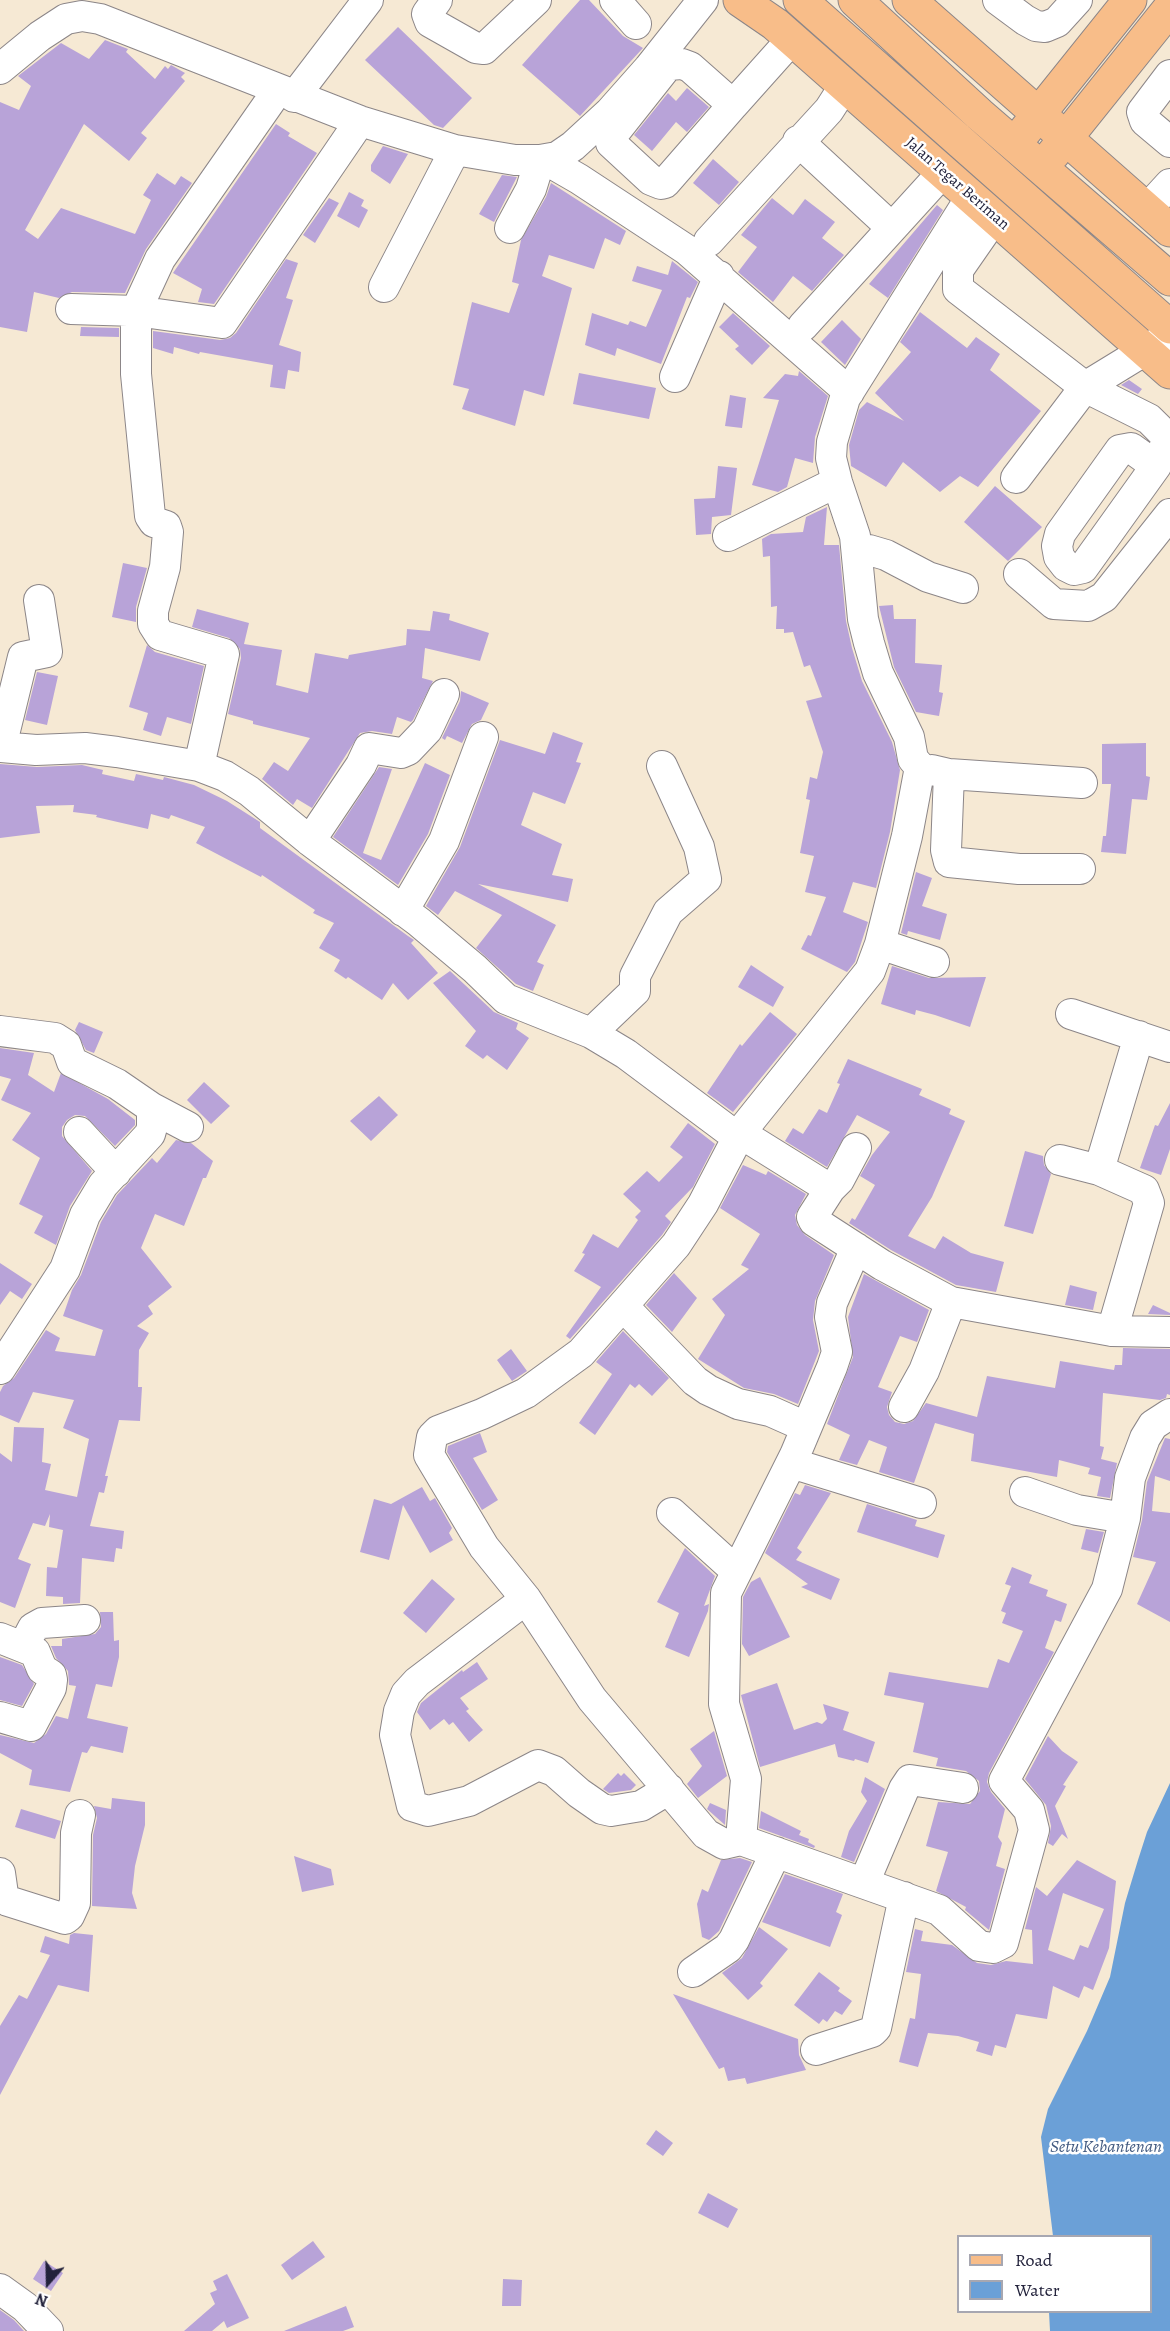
<!DOCTYPE html>
<html>
<head>
<meta charset="utf-8">
<style>
	body { margin:0 }
	#map { position:relative; width:1170px; height:2331px; overflow:hidden; background:#f6e9d4; font-family:Alegreya,serif }
	canvas { display:block }
	.legend { position:absolute; left:957px; top:2235px; width:195px; height:78px; box-sizing:border-box; background:#fff; border:2px solid #a7a7b1; margin:0; padding:8px 10px; list-style:none; font-size:18px; color:#22223b }
	.legend li { display:flex; align-items:center; gap:12px; height:30px }
	.legend b { width:30px; border:2px solid #a7a7b1 }
	.north { position:absolute; left:18px; top:2253px; width:60px; height:60px; -webkit-text-stroke:4px #fff; paint-order:stroke; rotate:200deg; font-size:16px; font-weight:700; line-height:24px; text-align:center; color:#22223b }
	.north::after { content:''; display:block; margin:auto; width:21px; height:27px; background:#22223b; clip-path:polygon(50% 0,100% 100%,50% 72%,0 100%) }
</style>
</head>
<body>
<div id="map">
<canvas width="1170" height="2331"></canvas>
<ul class="legend">
<li><b style="height:8px;background:#f8bd89"></b>Road</li>
<li><b style="height:16px;background:#6ba0d7"></b>Water</li>
</ul>
<div class="north">N</div>
</div>
<script>
const context = document.querySelector('canvas').getContext('2d');
context.lineJoin = 'round';
function fill(path, color) {
  context.fillStyle = color;
  context.fill(path, 'evenodd');
}
function toPath(rows) {
  const path = new Path2D();
  for (const r of rows) {
    path.moveTo(r[0], r[1]);
    for (let i = 2; i < r.length; i += 2) path.lineTo(r[i], r[i + 1]);
  }
  return path;
}
function stroke(path, color, width, dash) {
  context.strokeStyle = color;
  context.lineWidth = width;
  context.lineCap = dash ? 'butt' : 'round';
  context.setLineDash(dash || []);
  context.stroke(path);
}
function label(font, color, halo, rows, align = 'center') {
  context.font = font + ' Alegreya,serif';
  context.lineWidth = 5;
  context.setLineDash([]);
  context.textBaseline = 'middle';
  context.strokeStyle = halo;
  context.fillStyle = color;
  for (const [text, x, y, turn = 0] of rows) {
    context.save();
    context.translate(x, y);
    context.rotate((+turn || 0) * Math.PI / 180);
    context.textAlign = isNaN(turn) ? turn : align;
    if (halo) context.strokeText(text, 0, 0);
    context.fillText(text, 0, 0);
    context.restore();
  }
}
const water = toPath([
	[1170,1783,1170,2331,1050,2331,1049,2312,1150,2312,1150,2236,1053,2236,1041,2137,1048,2109,1087,2031,1110,1977,1125,1903,1138,1860,1147,1832]
]);
const building = toPath([
	[580,0,589,0,623,36,643,48,580,116,522,65],
	[398,27,472,98,443,128,434,125,365,60],
	[105,40,128,49,126,52,155,79,165,66,168,69,171,65,185,73,181,77,185,81,141,133,147,138,129,161,84,124,25,230,38,239,61,208,135,234,151,200,143,195,157,173,175,185,181,176,192,183,146,249,125,293,72,292,59,298,34,292,27,332,0,327,0,102,19,110,31,86,18,76,61,43,89,59],
	[687,88,709,107,687,132,676,122,652,151,634,135,668,93,676,101],
	[276,124,290,133,288,136,317,153,214,304,198,302,202,289,173,273],
	[383,146,408,154,390,184,371,171,371,165],
	[713,159,739,182,719,205,693,183],
	[502,175,517,177,494,222,479,214],
	[551,183,626,231,620,245,605,238,594,269,549,255,542,276,572,288,544,396,524,390,515,426,462,409,469,389,453,385,472,302,509,313,519,284,512,282,521,240,546,197],
	[349,192,364,200,361,206,368,210,359,228,337,216],
	[329,198,339,203,315,243,303,235],
	[772,198,793,215,805,199,835,222,822,238,844,255,812,291,793,276,773,302,738,272,757,247,741,235],
	[937,205,943,210,888,298,869,284],
	[286,259,298,263,286,298,293,300,279,345,301,352,299,372,288,370,285,389,270,387,273,365,200,352,199,354,174,347,173,354,153,348,153,331,220,340,230,338,236,333],
	[672,261,698,282,690,298,687,297,661,364,617,348,615,356,585,345,592,313,628,325,630,321,646,327,662,290,632,281,637,266,668,275],
	[920,312,967,348,976,337,1000,354,990,370,1041,411,978,487,960,476,940,492,903,462,886,487,851,466,849,445,859,410,867,402,904,421,875,393,911,352,900,342],
	[733,313,770,346,752,365,735,349,739,346,719,327],
	[842,320,861,339,845,365,821,342],
	[81,327,119,328,119,337,80,336],
	[799,371,828,396,815,437,813,463,795,458,787,487,778,492,752,485,779,400,763,398,785,374,798,376],
	[579,373,656,388,649,419,573,404],
	[1129,380,1142,389,1138,394,1121,385],
	[730,395,746,398,742,428,725,426],
	[718,466,737,468,731,515,712,517,711,534,696,535,694,499,715,498],
	[995,486,1042,527,1008,561,964,522],
	[827,507,824,545,839,545,846,621,852,648,862,681,892,742,900,770,890,832,876,888,853,882,843,912,868,922,855,962,847,972,801,949,808,935,811,936,826,897,805,892,814,856,800,853,810,800,806,799,810,777,817,779,823,752,806,701,822,697,810,665,804,667,793,632,784,633,784,629,776,629,777,606,771,607,770,556,763,557,762,539,771,534,803,532,806,517],
	[123,563,147,568,136,607,136,622,112,617],
	[893,605,894,619,916,619,915,663,942,665,939,692,943,693,939,716,916,712,894,667,879,606],
	[197,609,249,623,244,644,282,650,276,685,308,693,315,653,348,659,349,655,406,645,407,629,430,631,433,611,450,614,449,620,489,633,480,661,425,648,422,678,433,681,413,720,411,722,397,717,392,734,372,731,360,733,312,808,297,799,293,805,262,779,274,762,288,771,310,738,253,724,253,721,228,714,241,658,240,649,229,638,192,627],
	[147,645,155,652,204,666,191,724,167,717,161,736,143,730,148,713,129,707],
	[37,672,58,676,47,725,25,720],
	[461,691,489,703,481,720,472,724,462,743,447,736,445,740,442,738,460,701],
	[553,732,583,743,576,762,581,763,565,804,533,792,521,825,562,844,552,875,573,879,568,902,478,884,556,925,537,962,544,965,533,991,516,984,476,948,502,915,455,891,438,915,426,906,460,847,500,740,545,754],
	[1146,743,1146,776,1150,777,1147,800,1132,799,1126,854,1101,852,1103,836,1106,836,1111,784,1102,784,1102,744],
	[425,763,450,775,428,834,398,885,333,837,379,767,392,769,363,853,381,860],
	[0,764,37,767,82,765,103,770,102,774,134,781,136,774,163,780,164,777,194,785,227,801,260,822,260,828,408,936,414,940,411,943,438,973,408,1000,393,983,382,1000,348,977,346,979,334,971,340,960,319,948,334,923,313,913,315,910,262,875,261,877,196,843,205,827,171,815,169,819,151,814,148,829,96,817,97,815,73,812,74,805,36,806,40,833,0,838],
	[916,872,932,878,922,906,947,914,940,940,908,931,907,935,901,933],
	[751,965,784,987,773,1007,738,987],
	[892,966,929,978,986,977,970,1027,935,1015,916,1010,915,1015,881,1004],
	[450,971,494,1012,518,1023,516,1029,529,1038,507,1070,487,1055,483,1059,465,1046,476,1031,433,983],
	[770,1012,797,1034,733,1112,707,1093,740,1044,742,1046],
	[79,1022,103,1032,94,1053,86,1050,75,1030],
	[0,1048,34,1053,28,1075,54,1092,61,1073,108,1099,135,1120,135,1125,115,1146,85,1116,75,1115,67,1120,62,1127,62,1136,92,1171,70,1206,56,1245,34,1233,43,1216,19,1204,40,1158,12,1140,31,1113,1,1100,11,1079,0,1076],
	[848,1059,922,1089,919,1095,951,1109,949,1114,965,1121,932,1197,908,1236,935,1249,943,1236,971,1253,1004,1262,996,1292,956,1285,891,1250,849,1223,852,1218,855,1220,875,1185,860,1176,872,1155,890,1132,857,1115,827,1167,785,1141,793,1128,803,1134,819,1109,827,1113,840,1084,837,1083],
	[204,1082,230,1106,211,1124,187,1100],
	[379,1096,398,1115,371,1141,350,1121],
	[1170,1103,1170,1149,1161,1175,1140,1168,1155,1125,1158,1126],
	[688,1123,715,1144,693,1187,665,1216,671,1222,662,1235,570,1339,566,1336,601,1287,574,1271,585,1254,582,1253,593,1234,618,1248,638,1220,635,1217,641,1211,623,1194,647,1171,659,1182,683,1157,670,1147],
	[176,1140,191,1143,213,1161,206,1178,203,1178,184,1226,155,1214,141,1248,172,1287,148,1306,153,1314,137,1326,149,1333,139,1350,138,1387,142,1387,140,1421,119,1420,105,1476,108,1476,104,1493,99,1492,90,1526,124,1531,122,1549,116,1548,114,1562,82,1558,80,1603,63,1604,63,1597,46,1596,47,1567,57,1568,63,1530,49,1527,50,1514,45,1526,33,1523,18,1559,31,1564,15,1608,0,1602,0,1453,12,1462,14,1427,44,1428,42,1462,51,1464,45,1490,77,1497,89,1439,63,1428,74,1400,33,1392,19,1423,0,1415,0,1392,3,1386,14,1378,46,1330,60,1338,55,1351,95,1356,103,1330,63,1316,72,1290,81,1275,101,1222,117,1195,152,1158,157,1163],
	[1025,1151,1043,1156,1044,1165,1051,1174,1033,1234,1004,1226],
	[743,1165,766,1175,768,1171,806,1194,795,1215,797,1225,805,1235,834,1255,815,1301,813,1320,819,1351,798,1404,774,1394,744,1388,698,1359,725,1315,712,1299,749,1269,741,1265,760,1234,720,1208],
	[0,1263,32,1284,22,1299,10,1291,0,1305],
	[674,1273,697,1298,672,1332,646,1305],
	[864,1274,929,1310,917,1342,900,1336,878,1387,892,1392,887,1407,889,1415,895,1422,904,1424,913,1421,926,1403,977,1417,987,1376,1055,1388,1060,1361,1114,1370,1115,1365,1122,1365,1123,1348,1170,1349,1170,1395,1167,1394,1166,1398,1160,1400,1103,1393,1100,1446,1104,1447,1101,1459,1117,1463,1110,1498,1097,1496,1101,1477,1088,1474,1090,1468,1059,1460,1057,1477,971,1461,974,1434,935,1423,914,1483,879,1472,887,1447,869,1440,857,1465,839,1460,850,1435,827,1424,853,1357,848,1317],
	[1070,1285,1097,1292,1093,1310,1065,1305],
	[1153,1305,1170,1313,1170,1315,1148,1314],
	[623,1331,669,1378,652,1396,639,1384,635,1388,630,1384,595,1435,579,1423,612,1374,596,1362],
	[511,1349,527,1371,512,1381,497,1360],
	[480,1433,487,1452,473,1458,498,1500,482,1510,447,1452,448,1446],
	[1165,1438,1170,1439,1170,1481,1155,1476,1152,1511,1170,1513,1170,1622,1137,1604,1156,1562,1133,1557,1142,1520,1147,1482],
	[805,1485,831,1493,797,1548,802,1552,796,1560,840,1579,831,1600,801,1587,808,1584,765,1553,795,1493,800,1495],
	[422,1487,430,1501,435,1498,452,1528,449,1533,453,1540,430,1553,403,1505,389,1560,360,1552,374,1499,391,1504],
	[867,1504,917,1520,915,1526,945,1535,938,1558,857,1532],
	[1086,1529,1104,1532,1098,1553,1081,1549],
	[685,1548,715,1576,704,1606,709,1604,708,1611,689,1657,665,1647,679,1613,657,1602],
	[1012,1567,1032,1575,1029,1583,1048,1590,1046,1596,1067,1604,1061,1622,1055,1620,1045,1648,1054,1652,989,1773,987,1782,991,1792,1005,1809,998,1837,1002,1843,996,1866,1005,1869,989,1930,965,1910,966,1907,936,1891,948,1852,926,1846,938,1802,970,1804,980,1791,979,1781,966,1771,936,1766,938,1758,913,1752,924,1703,884,1695,889,1672,988,1688,998,1659,1009,1663,1023,1631,1002,1623,1006,1613,1001,1611,1011,1586,1005,1584],
	[760,1577,790,1637,749,1656,742,1644,743,1597,751,1582],
	[432,1579,455,1599,426,1633,403,1613],
	[100,1612,113,1612,114,1641,119,1640,119,1657,112,1687,96,1684,87,1718,128,1727,123,1753,91,1746,87,1753,82,1752,70,1792,29,1785,32,1770,0,1753,0,1735,34,1743,46,1734,56,1716,68,1719,76,1686,69,1685,68,1671,56,1658,51,1646,62,1646,62,1639,95,1634,101,1627],
	[0,1657,22,1665,34,1684,22,1706,0,1700],
	[477,1662,488,1679,460,1698,469,1709,466,1711,483,1730,469,1742,453,1722,449,1725,444,1719,430,1730,417,1712,421,1703,462,1670,463,1672],
	[777,1683,794,1730,817,1722,822,1724,827,1719,823,1704,849,1712,843,1730,875,1742,868,1763,855,1759,854,1761,838,1757,835,1744,760,1767,741,1695],
	[714,1731,727,1776,698,1798,687,1784,702,1766,690,1749],
	[1048,1736,1062,1751,1078,1762,1063,1785,1066,1786,1055,1806,1068,1839,1062,1834,1053,1846,1048,1843,1051,1826,1046,1805,1025,1779],
	[618,1773,621,1776,624,1773,636,1785,631,1790,609,1793,603,1789],
	[865,1777,885,1789,854,1862,841,1857,849,1831,867,1801,861,1792],
	[112,1798,145,1802,145,1825,135,1866,132,1893,137,1909,92,1906,93,1835,97,1818,94,1806,111,1809],
	[710,1803,726,1810,725,1825,707,1809],
	[21,1809,61,1821,55,1839,15,1827],
	[761,1811,801,1831,799,1835,809,1839,808,1842,815,1846,814,1848,759,1828],
	[294,1856,331,1869,334,1885,302,1892],
	[740,1858,752,1862,719,1931,709,1940,702,1937,697,1904,702,1889,708,1892,721,1860],
	[1077,1860,1116,1881,1109,1948,1093,1990,1084,1986,1079,1998,1053,1986,1047,2019,1016,2014,1006,2048,995,2045,992,2056,976,2051,979,2042,958,2036,928,2033,918,2067,899,2062,910,2018,915,2019,921,1974,906,1972,915,1929,923,1931,921,1941,952,1945,977,1963,991,1965,1006,1961,1033,1964,1032,1930,1025,1929,1036,1887,1047,1896],
	[1063,1893,1104,1909,1088,1948,1080,1945,1074,1960,1048,1950],
	[785,1874,843,1894,836,1912,842,1915,830,1947,762,1922],
	[759,1927,788,1949,760,1983,763,1986,748,2000,722,1973,742,1958],
	[74,1933,93,1935,89,1992,58,1985,0,2095,0,2026,19,1995,27,1999,50,1955,40,1952,45,1936,69,1944,70,1935],
	[819,1972,840,1988,838,1991,852,2001,842,2015,835,2011,827,2022,823,2019,819,2024,794,2005],
	[673,1994,798,2039,799,2055,806,2070,747,2084,745,2078,728,2081,724,2067,719,2069],
	[656,2130,673,2143,663,2156,646,2144],
	[708,2193,738,2209,728,2228,698,2213],
	[313,2241,325,2257,292,2280,281,2265],
	[44,2261,63,2273,51,2291,33,2279],
	[227,2274,249,2318,227,2328,224,2321,212,2331,184,2331,215,2304,210,2293,217,2290,213,2281],
	[503,2279,522,2280,521,2306,502,2306],
	[346,2306,354,2327,343,2331,284,2331],
	[0,2310,14,2320,24,2331,0,2331]
]);
const minor = toPath([
	[437,0,427,14,430,22,476,48,484,49,536,0],
	[615,0,636,24],
	[998,0,1025,20,1036,26,1045,27,1057,22,1077,0],
	[682,64,690,67,733,105,665,183,661,184,651,180,611,143,611,137,668,65,682,64],
	[0,69,40,36,66,19,82,16,100,19,360,121,455,150,515,160,540,160,557,157,573,146,610,112,649,68,703,0],
	[1170,75,1142,112,1145,121,1170,142],
	[294,97,368,0],
	[733,105,792,39],
	[798,141,892,228],
	[546,160,579,179,687,250,849,392],
	[971,197,845,398,832,442,831,458,837,482,855,536,863,619,869,643,878,673,909,737,913,759,920,767,907,836,880,944,870,971,740,1133,703,1204,676,1245,581,1353,526,1393,482,1414,438,1431,432,1437,429,1455,484,1547,526,1599,592,1699,706,1834,724,1844,741,1840,939,1910,979,1946,993,1948,1003,1943,1034,1830,1029,1810,1004,1781,1107,1589,1125,1518,1130,1478,1145,1438,1153,1425,1170,1414],
	[1147,209,1170,184],
	[991,214,983,234,958,270,958,289,1085,387,1016,478],
	[510,228,531,189,540,160],
	[709,241,829,110,845,85],
	[384,287,455,150],
	[71,309,136,311,222,323,360,121],
	[803,326,943,172],
	[675,377,719,276],
	[1085,387,1149,419,1165,435,1166,444,1156,466,1083,568,1074,570,1066,566,1059,557,1057,546,1060,534,1120,450,1131,448,1156,466],
	[1085,387,1170,335],
	[728,536,837,482],
	[857,551,869,550,886,555,928,577,963,588],
	[1019,574,1054,604,1088,606,1104,597,1170,514],
	[0,747,36,750,85,748,117,752,199,766,225,776,249,791,310,841,419,922,475,969,506,999,591,1033,626,1054,737,1137],
	[1,747,23,657,47,652,39,600],
	[199,766,224,654,160,635,153,624,153,611,165,567,168,532,166,526,154,522,150,516,136,374,136,311,160,259,278,90],
	[932,770,949,774,1082,783],
	[949,774,946,850,949,862,1019,869,1080,869],
	[310,841,361,765,369,748,401,753,408,750,427,730,444,694],
	[403,911,444,841,483,737],
	[880,944,934,962],
	[1071,1014,1170,1047],
	[0,1031,55,1038,66,1045,72,1062,117,1084,152,1108,152,1127,150,1134,103,1185,85,1215,65,1269,0,1369],
	[591,1033,635,991,635,976,668,912,706,879,699,847,662,766],
	[152,1108,188,1127],
	[79,1132,116,1172],
	[740,1133,830,1189,839,1180,856,1148],
	[1060,1160,1099,1170],
	[830,1189,812,1217,814,1221,882,1265,951,1302,1112,1331,1170,1332],
	[623,1306,695,1381,708,1390,738,1404,770,1411,806,1427],
	[1112,1331,1149,1203,1144,1190,1099,1170,1139,1036],
	[904,1407,924,1371,951,1302],
	[791,1463,921,1503],
	[1025,1492,1077,1510,1125,1518],
	[672,1513,735,1570],
	[526,1599,417,1682,406,1694,399,1711,395,1735,412,1806,428,1811,469,1801,538,1765,554,1771,579,1793,602,1809,611,1811,641,1806,669,1789],
	[0,1638,35,1652,42,1669,51,1675,52,1680,51,1688,31,1726,0,1717],
	[23,1647,33,1628,42,1623,85,1620],
	[741,1840,746,1779,724,1704,726,1593,795,1455,832,1367,837,1352,830,1317,832,1303,856,1248],
	[0,1873,3,1894,8,1901,65,1919,69,1916,75,1903,76,1833,80,1815],
	[864,1883,904,1789,910,1780,963,1788],
	[693,1972,728,1948,734,1940,776,1852],
	[816,2050,872,2032,876,2028,904,1897],
	[0,2289,25,2307,48,2331]
]);
const major = toPath([
	[740,0,775,24,1170,372],
	[800,0,1170,327],
	[855,0,979,114,1170,279],
	[909,0,1170,230],
	[1025,131,1130,0],
	[1053,154,1170,8]
]);
const streetNames = [
	["Jalan Tegar Beriman",957,184,41]
];
const waterNames = [
	["Setu Kebantenan",1106,2148]
];
fill(water, '#6ba0d7');
fill(building, '#b8a3d8');
stroke(minor, '#8c8688', 32);
stroke(major, '#8c8688', 35);
stroke(minor, '#fff', 30);
stroke(major, '#f8bd89', 33);
label('16px', '#22223b', '#fff', streetNames);
label('italic 18px', '#435b81', '#fff', waterNames);
</script>
</body>
</html>
